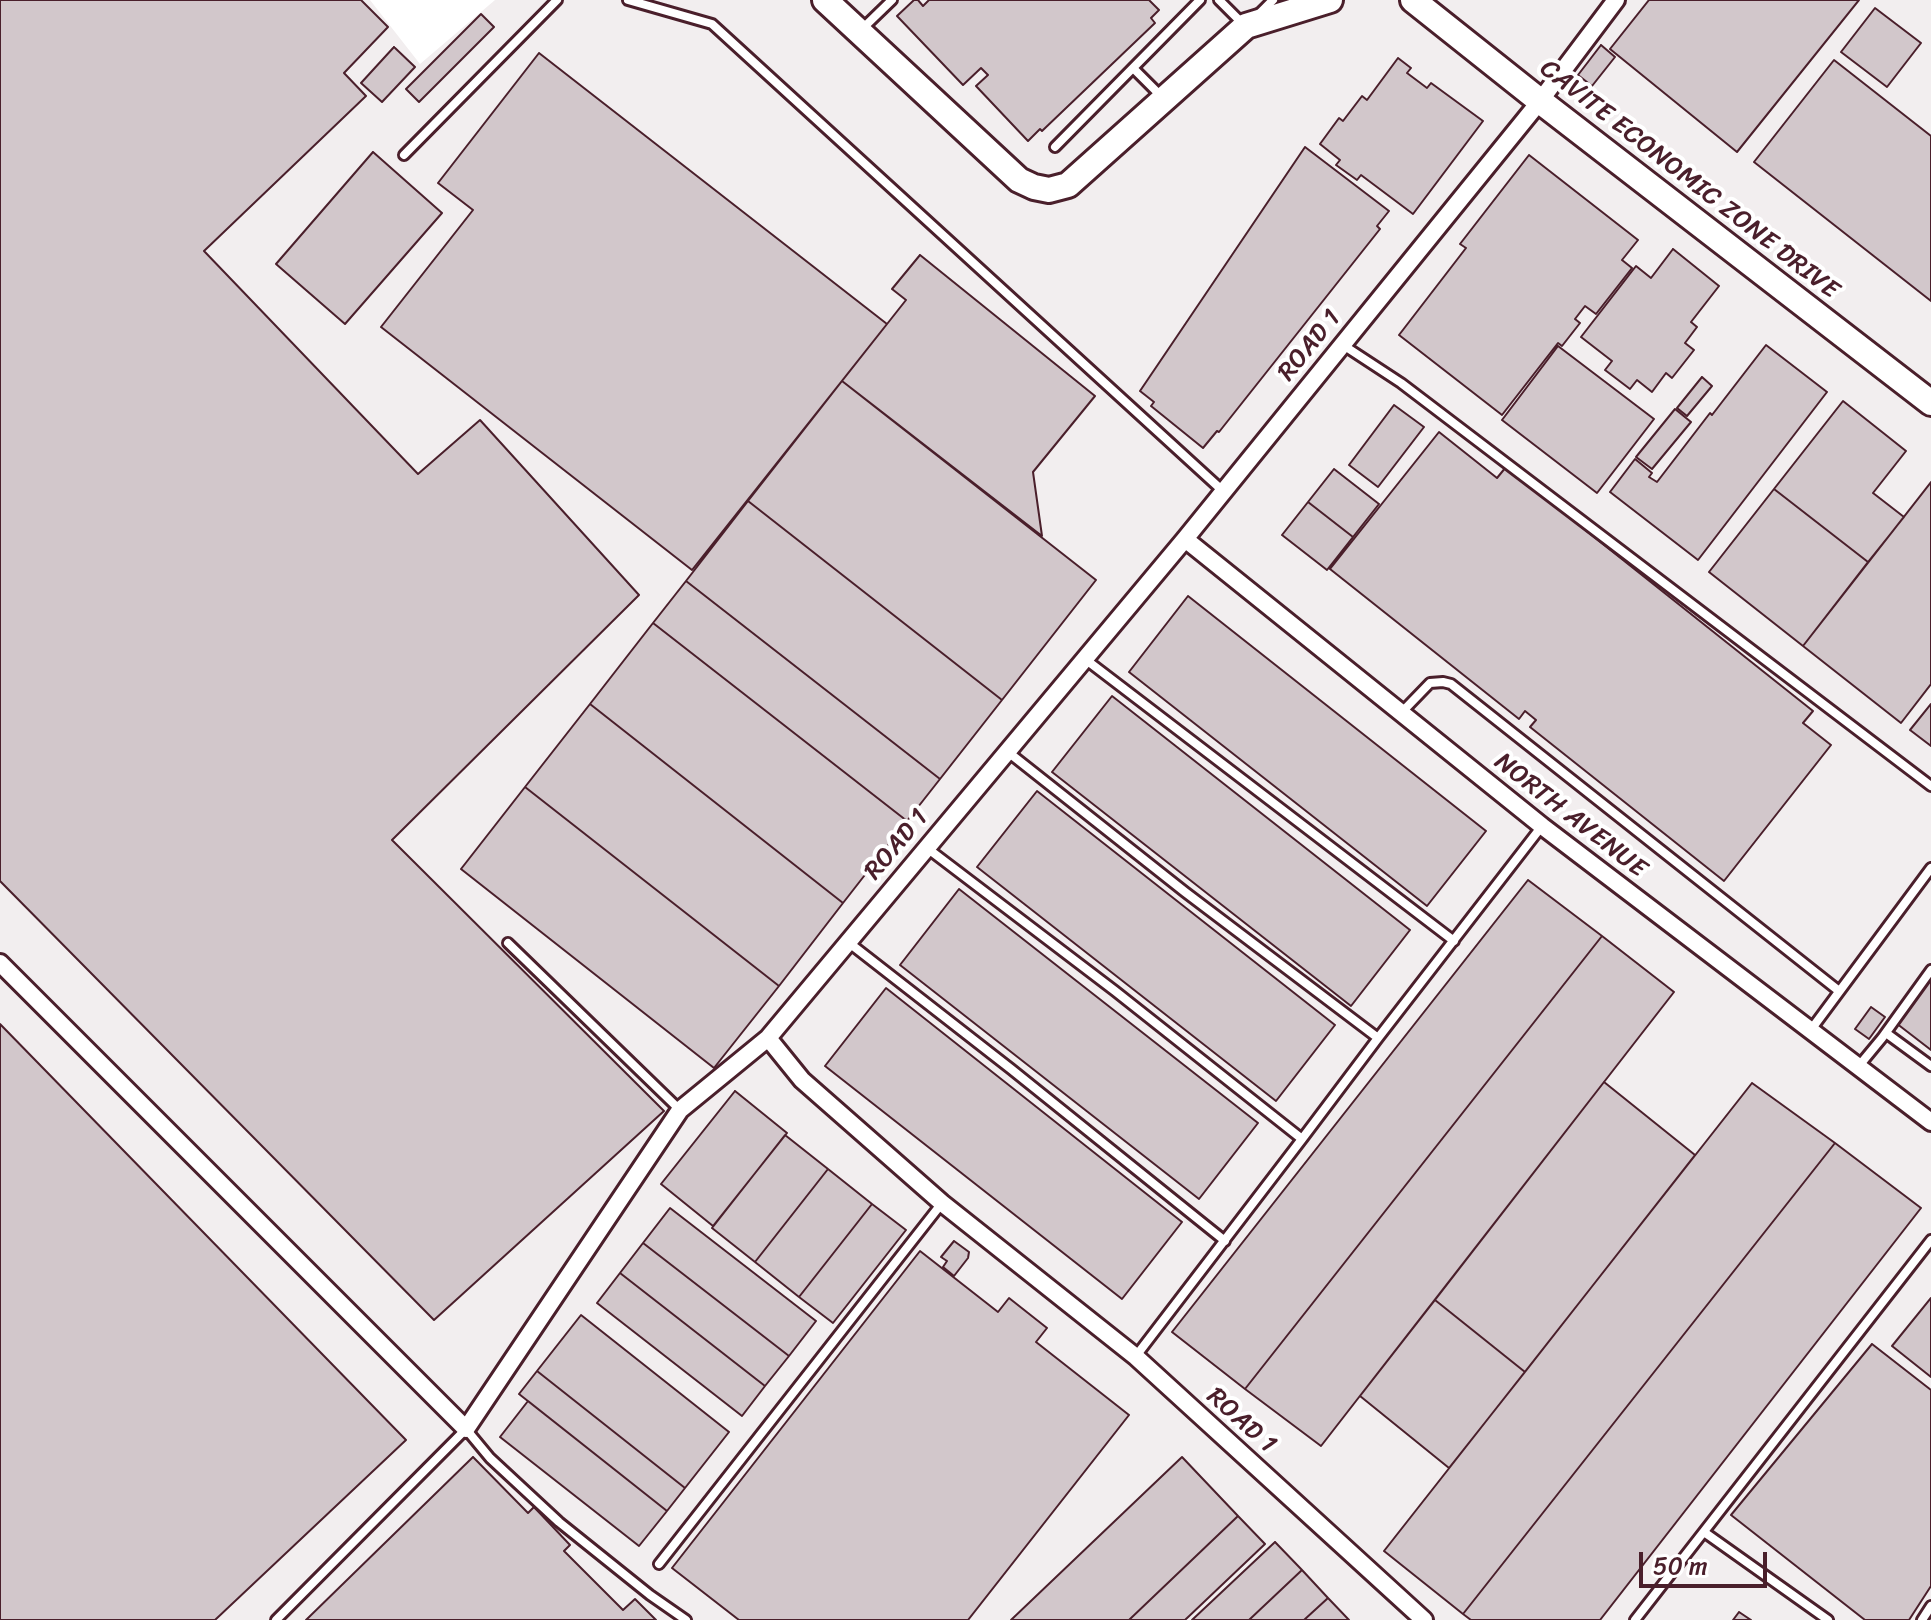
<!DOCTYPE html>
<html>
<head>
<meta charset="utf-8">
<style>
	body { margin:0 }
	#map { position:relative; width:1931px; height:1620px; overflow:hidden; background:#fff; font-family:Sriracha,sans-serif }
	canvas { display:block }
	.scale { position:absolute; left:1639px; top:1552px; width:128px; height:36px; box-sizing:border-box; border:4px solid #4a1f2b; border-top:0; padding-left:10px; font-size:24px; line-height:28px; white-space:nowrap; color:#4a1f2b; -webkit-text-stroke:6px #fff; paint-order:stroke }
</style>
</head>
<body>
<div id="map">
<canvas width="1931" height="1620"></canvas>
<div class="scale">50 m</div>
</div>
<script>
const context = document.querySelector('canvas').getContext('2d');
context.lineJoin = 'round';
function fill(path, color) {
  context.fillStyle = color;
  context.fill(path, 'evenodd');
}
function toPath(rows) {
  const path = new Path2D();
  for (const r of rows) {
    path.moveTo(r[0], r[1]);
    for (let i = 2; i < r.length; i += 2) path.lineTo(r[i], r[i + 1]);
  }
  return path;
}
function stroke(path, color, width, dash) {
  context.strokeStyle = color;
  context.lineWidth = width;
  context.lineCap = dash ? 'butt' : 'round';
  context.setLineDash(dash || []);
  context.stroke(path);
}
function label(font, color, halo, rows, align = 'center') {
  context.font = font + ' Sriracha,sans-serif';
  context.lineWidth = 8;
  context.setLineDash([]);
  context.textBaseline = 'middle';
  context.strokeStyle = halo;
  context.fillStyle = color;
  for (const [text, x, y, turn = 0] of rows) {
    context.save();
    context.translate(x, y);
    context.rotate((+turn || 0) * Math.PI / 180);
    context.textAlign = isNaN(turn) ? turn : align;
    if (halo) context.strokeText(text, 0, 0);
    context.fillText(text, 0, 0);
    context.restore();
  }
}
const built = toPath([
	[0,0,370,0,420,64,495,0,1931,0,1931,1620,0,1620]
]);
const building = toPath([
	[0,0,361,0,388,27,344,73,366,96,204,251,418,474,480,420,639,595,392,840,664,1111,434,1320,0,881,0,0],
	[914,0,918,0,923,6,929,0,1149,0,1159,10,1151,18,1155,23,1042,131,1040,129,1028,141,976,86,988,75,981,68,963,85,897,16,914,0],
	[1649,0,1859,0,1737,152,1610,49,1649,0],
	[1875,8,1921,43,1887,87,1841,52,1875,8],
	[481,14,494,27,419,102,406,89,481,14],
	[1601,45,1615,57,1592,86,1578,75,1601,45],
	[394,47,415,67,382,102,361,83,394,47],
	[539,53,887,324,692,570,381,327,473,210,438,183,539,53],
	[1398,58,1411,68,1407,73,1427,88,1431,83,1483,121,1413,214,1361,175,1357,180,1336,165,1340,160,1320,144,1339,118,1343,121,1362,96,1367,100,1398,58],
	[1834,60,1931,136,1931,301,1754,162,1834,60],
	[1305,147,1389,211,1377,226,1380,229,1219,432,1217,431,1203,448,1151,406,1154,402,1140,391,1305,147],
	[373,152,442,213,345,324,276,264,373,152],
	[1529,155,1638,240,1622,260,1632,268,1596,314,1585,306,1575,319,1580,323,1562,346,1558,343,1502,415,1399,335,1466,248,1460,244,1529,155],
	[1673,249,1719,286,1691,322,1697,327,1685,343,1694,350,1672,378,1666,373,1652,392,1637,380,1630,389,1605,370,1612,361,1581,337,1636,266,1651,278,1673,249],
	[920,255,1095,396,1033,472,1042,536,842,381,906,300,892,289,920,255],
	[1766,345,1827,392,1698,560,1610,492,1635,459,1652,473,1649,477,1657,482,1710,413,1712,415,1766,345],
	[1558,346,1654,419,1597,493,1502,420,1558,346],
	[1702,377,1712,386,1687,416,1677,408,1702,377],
	[842,381,1096,580,1002,700,748,501,842,381],
	[1843,401,1906,451,1873,493,1904,517,1868,562,1774,489,1843,401],
	[1394,405,1424,427,1378,487,1349,465,1394,405],
	[1675,409,1691,422,1652,469,1636,457,1675,409],
	[1439,432,1497,478,1506,467,1813,711,1803,723,1831,745,1724,881,1530,727,1536,720,1525,711,1519,719,1330,569,1439,432],
	[1334,469,1379,504,1353,537,1308,502,1334,469],
	[1931,482,1931,684,1901,723,1803,646,1931,482],
	[1774,489,1868,562,1803,646,1709,572,1774,489],
	[748,501,1002,700,940,779,686,581,748,501],
	[1308,502,1353,537,1327,570,1282,535,1308,502],
	[686,581,940,779,907,821,653,623,686,581],
	[1188,596,1486,831,1427,906,1129,672,1188,596],
	[653,623,907,821,843,903,590,704,653,623],
	[1112,696,1410,930,1351,1006,1052,772,1112,696],
	[590,704,843,903,779,986,525,787,590,704],
	[1931,704,1931,746,1910,730,1931,704],
	[525,787,779,986,714,1068,461,869,525,787],
	[1037,791,1335,1025,1276,1101,977,867,1037,791],
	[1528,880,1602,936,1245,1389,1172,1332,1528,880],
	[959,889,1258,1123,1199,1199,900,965,959,889],
	[1602,936,1674,992,1321,1446,1245,1389,1602,936],
	[1931,978,1931,1050,1896,1023,1931,978],
	[886,988,1182,1222,1122,1299,825,1066,886,988],
	[1871,1007,1885,1017,1869,1039,1855,1029,1871,1007],
	[0,1024,406,1440,215,1620,0,1620,0,1024],
	[1604,1082,1695,1155,1525,1372,1435,1300,1604,1082],
	[1752,1083,1835,1143,1463,1614,1384,1551,1752,1083],
	[735,1091,787,1133,713,1226,661,1184,735,1091],
	[785,1135,828,1169,755,1262,712,1228,785,1135],
	[1835,1143,1921,1208,1600,1620,1471,1620,1463,1614,1835,1143],
	[828,1169,872,1204,799,1297,755,1262,828,1169],
	[872,1204,906,1230,833,1323,799,1297,872,1204],
	[670,1208,816,1321,789,1356,643,1243,670,1208],
	[954,1241,969,1252,968,1258,954,1276,943,1267,947,1261,941,1257,954,1241],
	[643,1243,789,1356,765,1386,620,1273,643,1243],
	[920,1251,998,1312,1009,1298,1047,1328,1036,1342,1129,1415,968,1620,739,1620,672,1568,920,1251],
	[620,1273,765,1386,742,1416,597,1303,620,1273],
	[1931,1298,1931,1377,1892,1346,1931,1298],
	[1435,1300,1525,1372,1449,1468,1360,1396,1435,1300],
	[581,1315,729,1432,685,1488,537,1371,581,1315],
	[1872,1344,1931,1390,1931,1586,1909,1620,1865,1620,1731,1515,1872,1344],
	[537,1371,685,1488,667,1511,519,1394,537,1371],
	[528,1401,667,1511,639,1546,500,1437,528,1401],
	[473,1457,528,1513,534,1507,570,1545,564,1551,623,1610,635,1599,656,1620,306,1620,473,1457],
	[1182,1457,1238,1516,1129,1620,1011,1620,1182,1457],
	[1238,1516,1265,1544,1185,1620,1129,1620,1238,1516],
	[1275,1542,1302,1570,1249,1620,1192,1620,1275,1542],
	[1302,1570,1328,1598,1304,1620,1249,1620,1302,1570],
	[1328,1598,1349,1620,1304,1620,1328,1598],
	[1739,1612,1751,1620,1733,1620,1739,1612]
]);
const lane = toPath([
	[628,0,712,24,1224,492],
	[1219,0,1244,25],
	[1260,13,1273,0],
	[861,30,892,0],
	[1133,68,1161,96],
	[1055,147,1200,0],
	[404,155,557,0],
	[1343,345,1401,383,1931,786],
	[1085,659,1454,941],
	[1401,713,1430,683,1443,682,1451,684,1839,991],
	[1008,752,1185,892,1378,1038],
	[927,848,1115,991,1302,1139],
	[848,942,1011,1069,1225,1241],
	[508,943,680,1110],
	[1810,1031,1931,868],
	[1886,1033,1931,1066],
	[1858,1067,1882,1038,1931,970],
	[1136,1356,1302,1139,1378,1038,1542,826],
	[1704,1532,1828,1620],
	[659,1564,942,1203],
	[276,1620,466,1429,490,1458,559,1522,650,1595,686,1620],
	[1635,1620,1931,1240],
	[1922,1620,1931,1606]
]);
const street = toPath([
	[1185,539,1542,826,1931,1122],
	[0,963,466,1429,680,1110,768,1038,1185,539,1540,101,1616,0],
	[768,1038,802,1080,942,1203,1136,1357,1424,1620]
]);
const secondary = toPath([
	[825,0,1019,180,1034,187,1049,190,1068,185,1246,26,1330,0],
	[1413,0,1540,101,1931,403]
]);
const streetNames = [
	["CAVITE ECONOMIC ZONE DRIVE",1689,180,38],
	["ROAD 1",1310,346,-51],
	["NORTH AVENUE",1570,816,38],
	["ROAD 1",897,845,-50],
	["ROAD 1",1241,1421,42]
];
fill(built, '#f2eeef');
fill(building, '#d2c7cb');
stroke(building, '#4a1f2b', 2);
stroke(lane, '#4a1f2b', 14);
stroke(street, '#4a1f2b', 22);
stroke(secondary, '#4a1f2b', 30);
stroke(lane, '#fff', 8);
stroke(street, '#fff', 16);
stroke(secondary, '#fff', 24);
label('26px', '#4a1f2b', '#fff', streetNames);
</script>
</body>
</html>
